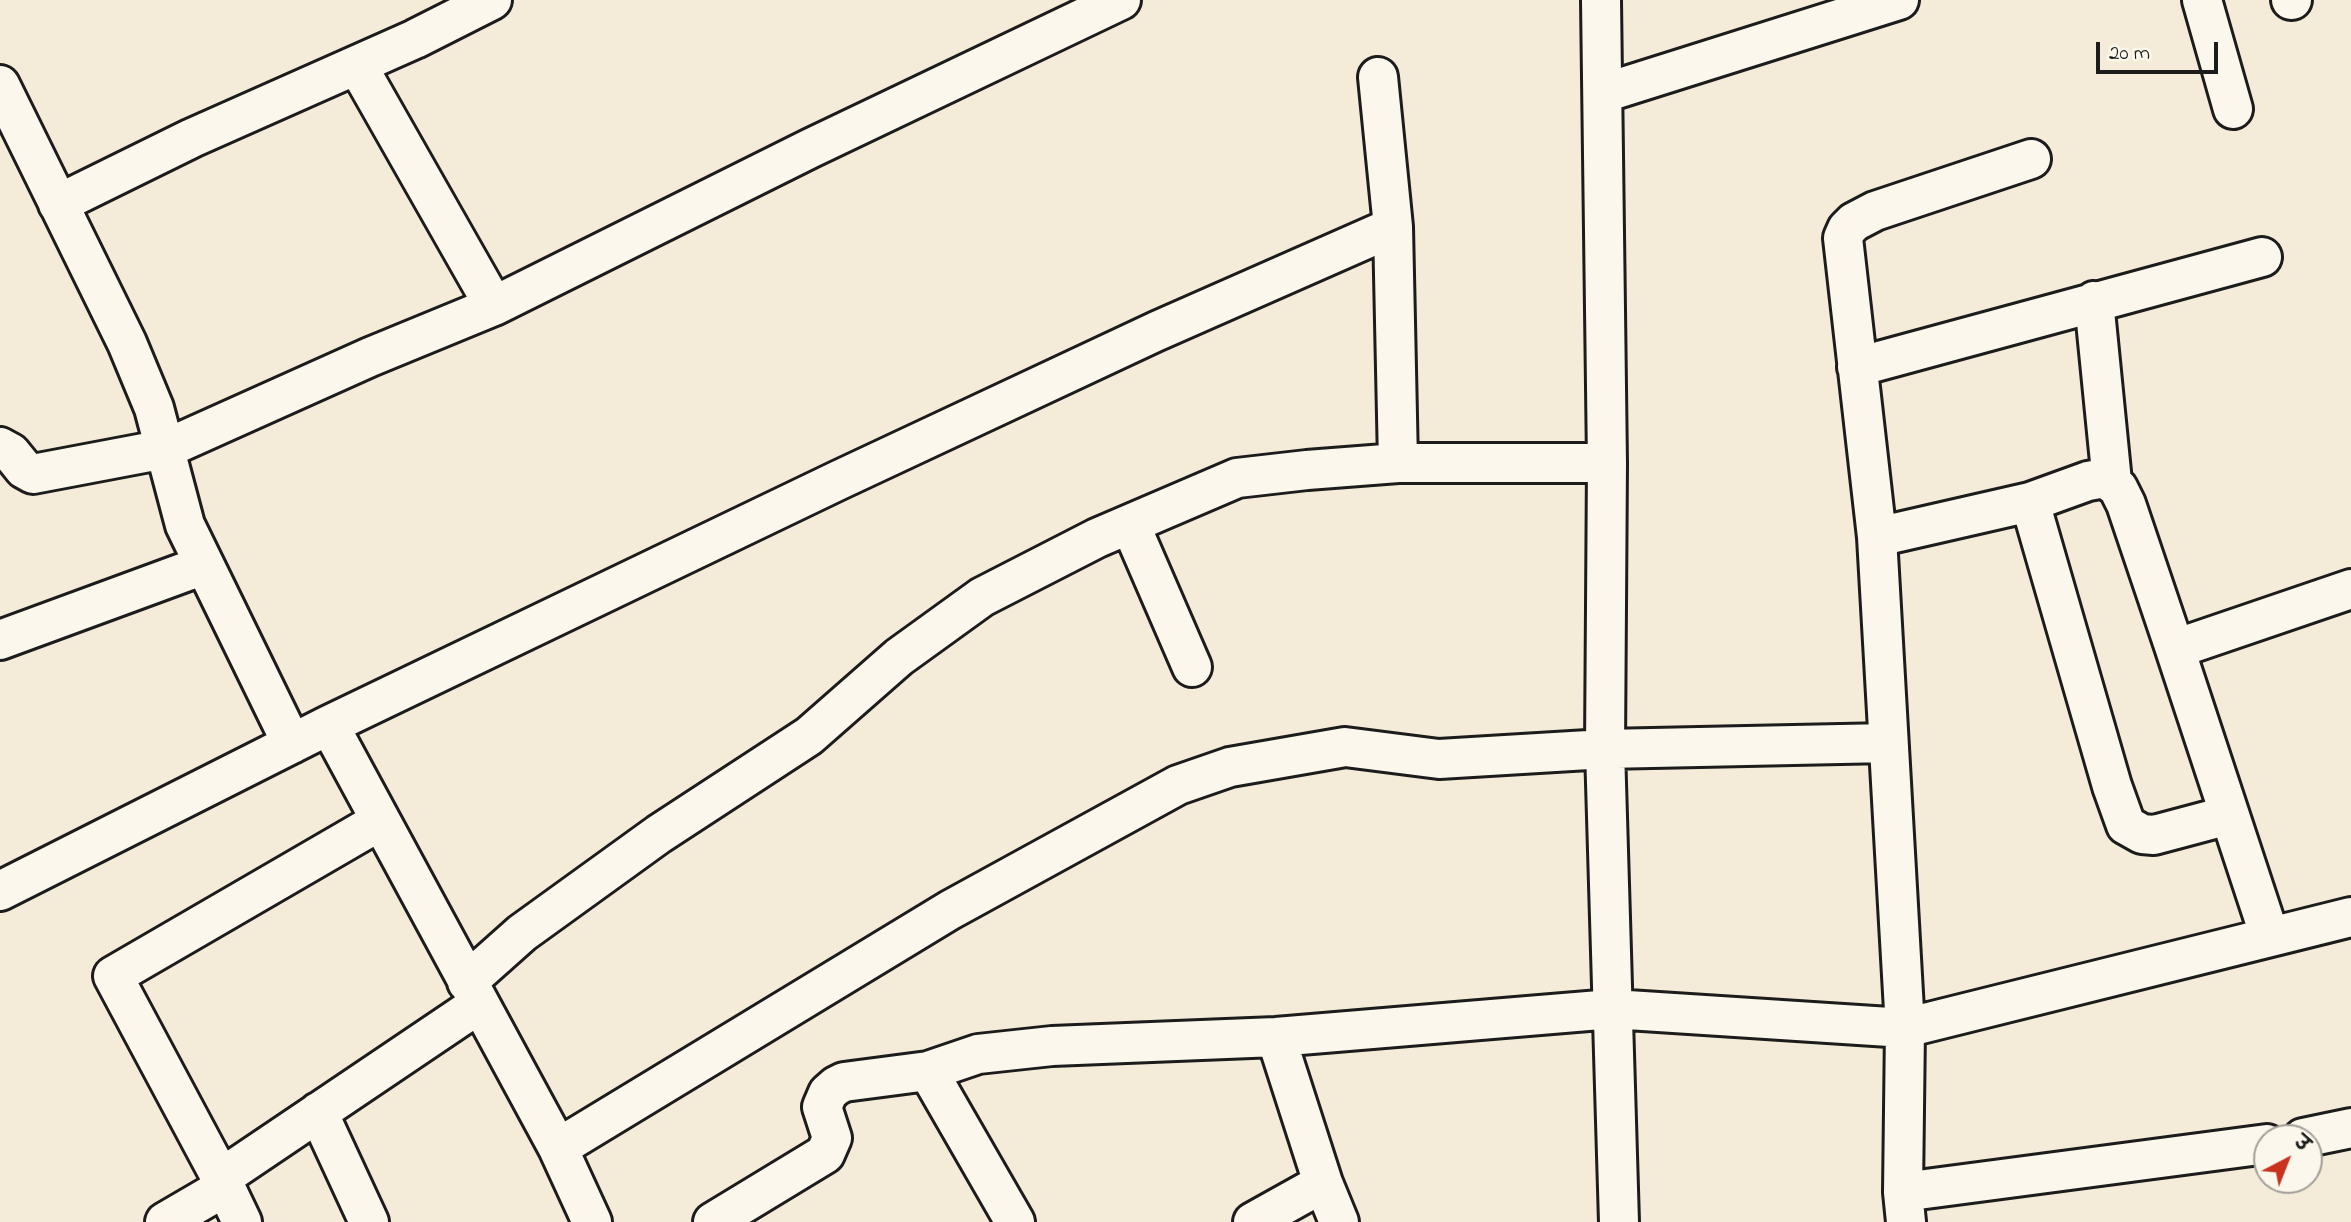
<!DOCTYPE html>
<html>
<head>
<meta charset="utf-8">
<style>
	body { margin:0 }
	#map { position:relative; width:2351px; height:1222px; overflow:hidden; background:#f4ecd9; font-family:"Indie Flower","Playpen Sans Deva",sans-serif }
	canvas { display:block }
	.north { position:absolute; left:2253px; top:1124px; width:70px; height:70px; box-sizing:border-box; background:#fbf7ec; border:2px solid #a29f99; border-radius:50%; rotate:42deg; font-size:19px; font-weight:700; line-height:28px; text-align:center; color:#1c1c1c }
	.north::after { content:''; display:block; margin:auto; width:24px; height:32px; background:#c8321e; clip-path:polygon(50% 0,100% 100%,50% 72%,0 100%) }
	.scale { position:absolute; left:2096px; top:42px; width:122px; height:32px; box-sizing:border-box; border:4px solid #1c1c1c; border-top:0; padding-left:9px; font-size:21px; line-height:24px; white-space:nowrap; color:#1c1c1c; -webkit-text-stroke:5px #fbf7ec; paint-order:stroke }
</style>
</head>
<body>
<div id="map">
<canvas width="2351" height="1222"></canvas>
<div class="north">उ</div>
<div class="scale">20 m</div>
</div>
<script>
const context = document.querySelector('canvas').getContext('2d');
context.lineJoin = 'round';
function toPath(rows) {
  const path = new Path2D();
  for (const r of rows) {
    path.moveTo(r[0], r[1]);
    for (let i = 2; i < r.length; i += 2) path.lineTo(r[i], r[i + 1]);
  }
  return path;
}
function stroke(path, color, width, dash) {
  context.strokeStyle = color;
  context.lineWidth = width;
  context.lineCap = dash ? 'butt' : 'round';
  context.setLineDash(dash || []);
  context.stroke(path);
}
const minor = toPath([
	[1601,0,1607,463,1605,749,1619,1222],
	[2202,0,2233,109],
	[2291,0,2292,0],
	[357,65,494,306],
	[1378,77,1393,227,1398,463],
	[0,85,127,343,154,408,185,525,292,744],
	[1604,93,1899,0],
	[58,204,192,138,415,39,492,0],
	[2094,301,2112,482],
	[1857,367,2262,257],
	[0,447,11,453,24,469,33,474,165,449,370,357,494,306,811,148,1121,0],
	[2030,502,2112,786,2126,825,2142,834,2154,835,2229,815],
	[1130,524,1192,667],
	[1877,537,2030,502,2088,481,2105,478,2118,488,2126,504,2175,649,2351,589],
	[0,640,204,565],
	[2175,649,2270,937],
	[329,725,558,1148,592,1222],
	[0,891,329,725,839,480,1157,331,1393,227],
	[467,982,522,933,659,834,809,736,899,657,982,597,1097,538,1237,478,1307,470,1398,463,1607,463],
	[1276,1037,1323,1183,1339,1222],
	[318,1112,369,1222],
	[2303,1138,2351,1128],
	[558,1148,950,910,1178,785,1230,767,1345,747,1439,759,1605,749,1888,743],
	[221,1178,479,1004],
	[1903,1192,2267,1144],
	[165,1222,225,1187],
	[242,1222,221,1178,113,976,380,821],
	[713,1222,825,1154,832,1138,822,1107,828,1093,836,1086,844,1082,928,1071],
	[1015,1222,928,1071,978,1054,1052,1046,1276,1037,1612,1009,1905,1028,2351,917],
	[1253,1222,1323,1183],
	[1906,1222,1903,1192,1905,1028,1877,537,1843,238,1847,229,1854,222,1875,211,2031,159]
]);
stroke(minor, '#1c1c1c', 44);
stroke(minor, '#fbf7ec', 38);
</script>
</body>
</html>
